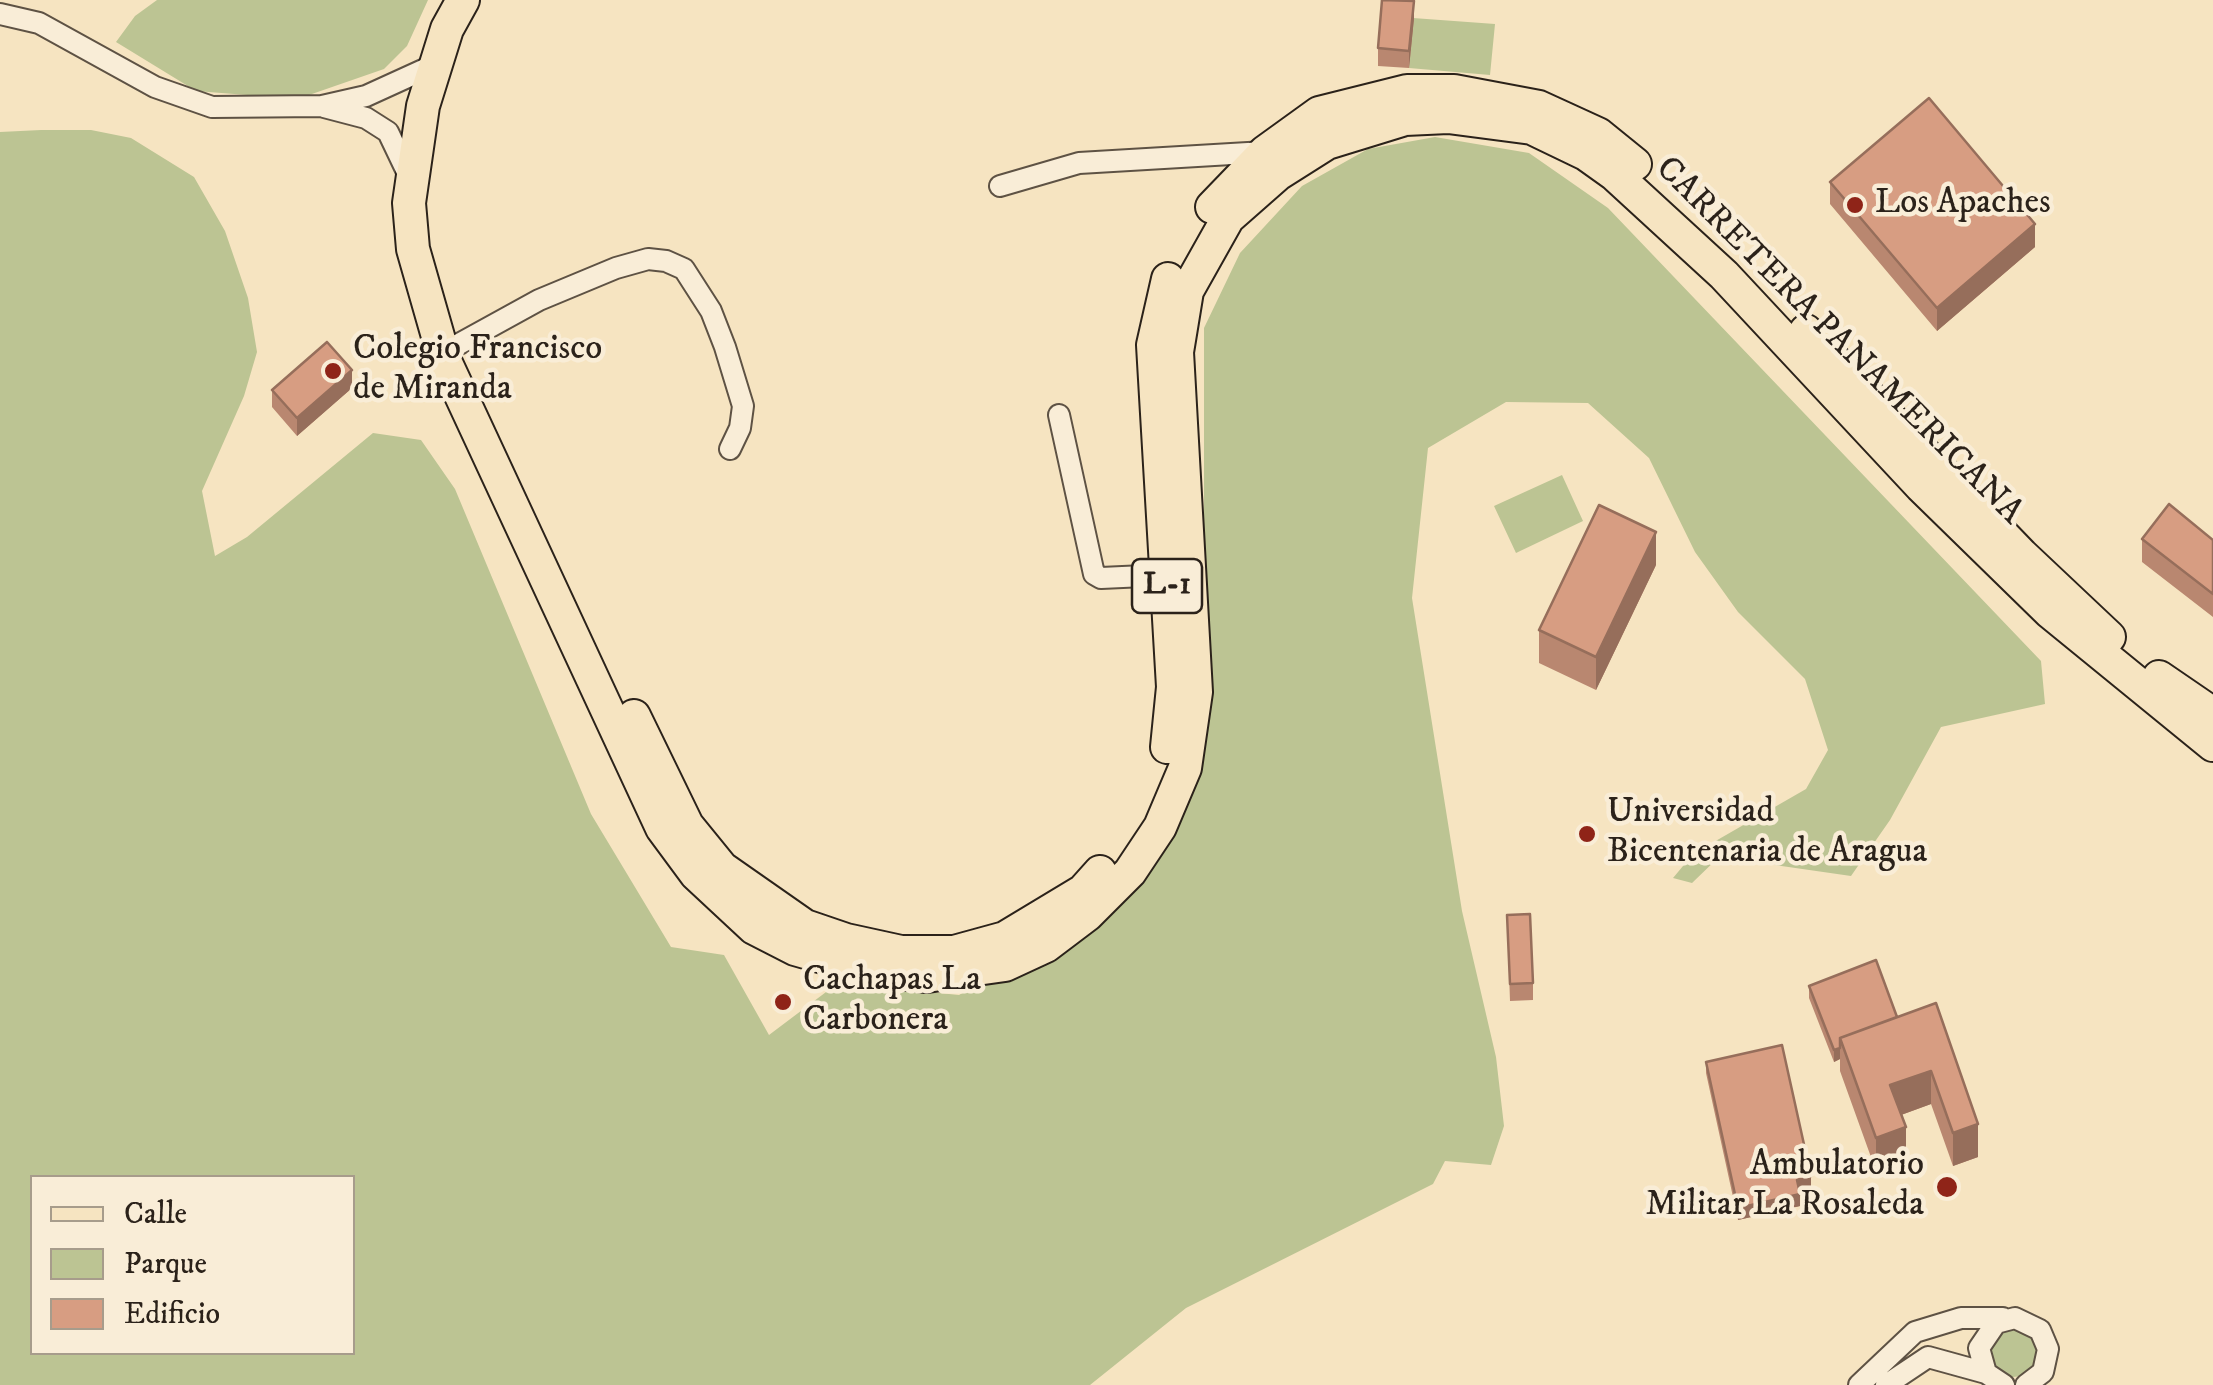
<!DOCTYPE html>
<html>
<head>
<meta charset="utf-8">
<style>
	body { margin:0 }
	#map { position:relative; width:2213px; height:1385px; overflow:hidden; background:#f6e4c1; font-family:"IM FELL DW Pica",serif }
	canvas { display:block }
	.legend { position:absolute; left:30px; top:1175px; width:325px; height:180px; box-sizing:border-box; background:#f9edd7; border:2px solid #a79c8b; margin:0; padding:12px 18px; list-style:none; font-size:30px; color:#2b221a }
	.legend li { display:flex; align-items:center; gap:20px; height:50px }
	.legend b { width:50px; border:2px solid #a79c8b }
</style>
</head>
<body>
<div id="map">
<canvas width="2213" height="1385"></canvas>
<ul class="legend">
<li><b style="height:12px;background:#f6e4c1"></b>Calle</li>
<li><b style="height:28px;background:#bcc493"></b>Parque</li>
<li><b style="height:28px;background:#d79d82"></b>Edificio</li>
</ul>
</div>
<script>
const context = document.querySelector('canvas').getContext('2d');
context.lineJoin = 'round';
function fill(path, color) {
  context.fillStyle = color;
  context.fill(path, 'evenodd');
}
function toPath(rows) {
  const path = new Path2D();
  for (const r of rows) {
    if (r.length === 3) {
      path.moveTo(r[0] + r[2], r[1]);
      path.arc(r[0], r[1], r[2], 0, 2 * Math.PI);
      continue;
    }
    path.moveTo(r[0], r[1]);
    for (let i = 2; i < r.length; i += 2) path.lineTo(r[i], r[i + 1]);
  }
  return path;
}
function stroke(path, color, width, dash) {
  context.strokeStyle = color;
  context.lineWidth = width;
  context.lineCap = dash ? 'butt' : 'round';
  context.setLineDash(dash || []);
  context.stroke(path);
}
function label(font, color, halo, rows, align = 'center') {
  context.font = font + ' "IM FELL DW Pica",serif';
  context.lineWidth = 9;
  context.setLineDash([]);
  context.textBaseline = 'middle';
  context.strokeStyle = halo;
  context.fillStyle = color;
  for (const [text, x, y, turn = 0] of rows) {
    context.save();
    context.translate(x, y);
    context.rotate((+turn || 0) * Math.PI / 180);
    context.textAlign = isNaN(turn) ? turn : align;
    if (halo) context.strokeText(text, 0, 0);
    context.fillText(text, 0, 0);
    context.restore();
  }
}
const green = toPath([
	[157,0,428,0,407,46,384,69,309,95,247,95,196,91,116,42,135,16],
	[1413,18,1495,24,1490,75,1409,68],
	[41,130,91,130,131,138,194,177,225,231,248,298,257,352,244,396,202,491,215,556,247,537,373,433,421,440,455,489,591,814,671,947,724,955,769,1035,838,983,959,995,1095,916,1159,839,1204,581,1204,328,1240,253,1302,186,1368,149,1435,137,1529,153,1608,208,2041,661,2045,704,1941,727,1890,820,1851,876,1719,857,1692,883,1673,878,1693,854,1806,789,1828,750,1805,679,1738,612,1695,552,1649,458,1588,403,1506,402,1428,448,1412,598,1462,911,1496,1057,1504,1126,1491,1165,1445,1161,1433,1184,1186,1308,1090,1385,0,1385,0,132],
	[32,1178,352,1178,352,1352,32,1352],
	[1562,475,1583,521,1516,553,1494,506],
	[2013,1352,25]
]);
const minor = toPath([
	[0,14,39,23,155,87,212,107,322,106,366,96,434,65],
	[324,107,366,118,388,132,410,178],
	[1000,186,1079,163,1265,152],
	[459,344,539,300,616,268,648,259,666,261,684,269,711,311,725,347,743,406,740,428,730,449],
	[1059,415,1094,574,1101,578,1166,575],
	[1859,1385,1915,1332,1961,1318,2003,1318],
	[1886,1385,1928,1357,1986,1373],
	[2004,1385,1986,1373,1979,1348,1996,1323,2015,1318,2040,1330,2048,1349,2043,1372,2026,1385]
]);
const primary = toPath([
	[463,0,447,29,423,106,409,203,413,249,445,361,662,828,696,874,754,928,795,949,865,969,927,976,1005,965,1046,946,1087,915,1130,872,1160,827,1185,768,1196,692,1177,352,1187,291,1228,218,1278,174,1327,143,1405,119,1448,117,1532,128,1586,154,1614,174,1724,275,1921,486,2050,612,2213,745],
	[1212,207,1265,152,1319,113,1407,91,1454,91,1539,107,1598,134,1635,164],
	[1806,331,2022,555,2109,637],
	[2159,677,2213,714],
	[634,716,687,825,722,868,805,926,846,940,901,952,954,952,1005,938,1083,891,1100,872],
	[1167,747,1173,687,1153,345,1168,279]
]);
const wall = toPath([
	[1414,18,1409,68,1378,66,1378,48],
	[1830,182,2035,247,1937,331,1830,204],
	[352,388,297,436,272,407,272,390],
	[2142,539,2213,540,2213,617,2142,562],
	[1656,565,1596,690,1539,663,1539,630],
	[1507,915,1533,983,1533,1000,1510,1001],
	[1809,986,1897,1017,1936,1003,1978,1157,1953,1166,1931,1104,1901,1115,1906,1161,1876,1171,1840,1071,1840,1059,1834,1062,1809,998],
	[1706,1062,1811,1188,1799,1191,1800,1206,1738,1220,1706,1073]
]);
const shadedWall = toPath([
	[1414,1,1414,18,1409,68,1409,51],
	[2035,224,2035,247,1937,331,1937,308],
	[352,370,352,388,297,436,297,418],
	[1656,532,1656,565,1596,690,1596,657],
	[1840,1048,1840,1059,1834,1062,1834,1050],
	[1931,1071,1931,1104,1890,1119,1890,1085],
	[1978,1124,1978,1157,1953,1166,1953,1133],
	[1906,1127,1906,1161,1876,1171,1876,1138],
	[1811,1176,1811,1188,1797,1191,1797,1180],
	[1800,1194,1800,1206,1738,1220,1738,1208]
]);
const building = toPath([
	[1382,0,1414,1,1409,51,1378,48,1382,0],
	[1929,98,2035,224,1937,308,1830,182,1929,98],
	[327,342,352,370,297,418,272,390,327,342],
	[2169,504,2213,540,2213,594,2142,539,2169,504],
	[1599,505,1656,532,1596,657,1539,630,1599,505],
	[1530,914,1533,983,1510,984,1507,915,1530,914],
	[1876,960,1897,1017,1840,1038,1840,1048,1834,1050,1809,986,1876,960],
	[1936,1003,1978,1124,1953,1133,1931,1071,1890,1085,1906,1127,1876,1138,1840,1038,1936,1003],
	[1782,1045,1811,1176,1797,1180,1800,1194,1738,1208,1706,1062,1782,1045]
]);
const markers = [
	[1855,205,10,"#8f2418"],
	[333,371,10,"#8f2418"],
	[1587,834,10,"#8f2418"],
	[783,1002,10,"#8f2418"],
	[1947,1187,12,"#8f2418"]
];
const shields = [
	[1167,586,70]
];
const shieldNames = [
	["L-1",1167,586]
];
const poiNames = [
	["Los Apaches",1875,205],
	["Colegio Francisco",353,351],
	["de Miranda",353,391],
	["Universidad",1607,814],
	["Bicentenaria de Aragua",1607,854],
	["Cachapas La",803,982],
	["Carbonera",803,1022],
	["Ambulatorio",1924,1167,"right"],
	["Militar La Rosaleda",1924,1207,"right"]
];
const streetNames = [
	["CARRETERA PANAMERICANA",1838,342,45]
];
fill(green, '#bcc493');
stroke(minor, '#5e5244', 24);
stroke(primary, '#2b221a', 36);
stroke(minor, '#f9edd7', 20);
stroke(primary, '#f6e4c1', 32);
fill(wall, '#b98770');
fill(shadedWall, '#966e5b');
fill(building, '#d79d82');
stroke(building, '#966e5b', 2.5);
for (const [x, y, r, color] of markers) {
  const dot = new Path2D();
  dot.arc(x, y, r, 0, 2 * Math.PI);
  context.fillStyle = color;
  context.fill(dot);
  stroke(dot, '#f9edd7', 4);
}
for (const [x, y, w] of shields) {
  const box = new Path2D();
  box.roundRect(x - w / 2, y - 27, w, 54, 8);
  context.fillStyle = '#f9edd7';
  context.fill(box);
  stroke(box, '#2b221a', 2.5);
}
label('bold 32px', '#2b221a', null, shieldNames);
label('35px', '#2b221a', '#f9edd7', poiNames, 'left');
label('35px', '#2b221a', '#f9edd7', streetNames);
</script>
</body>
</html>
